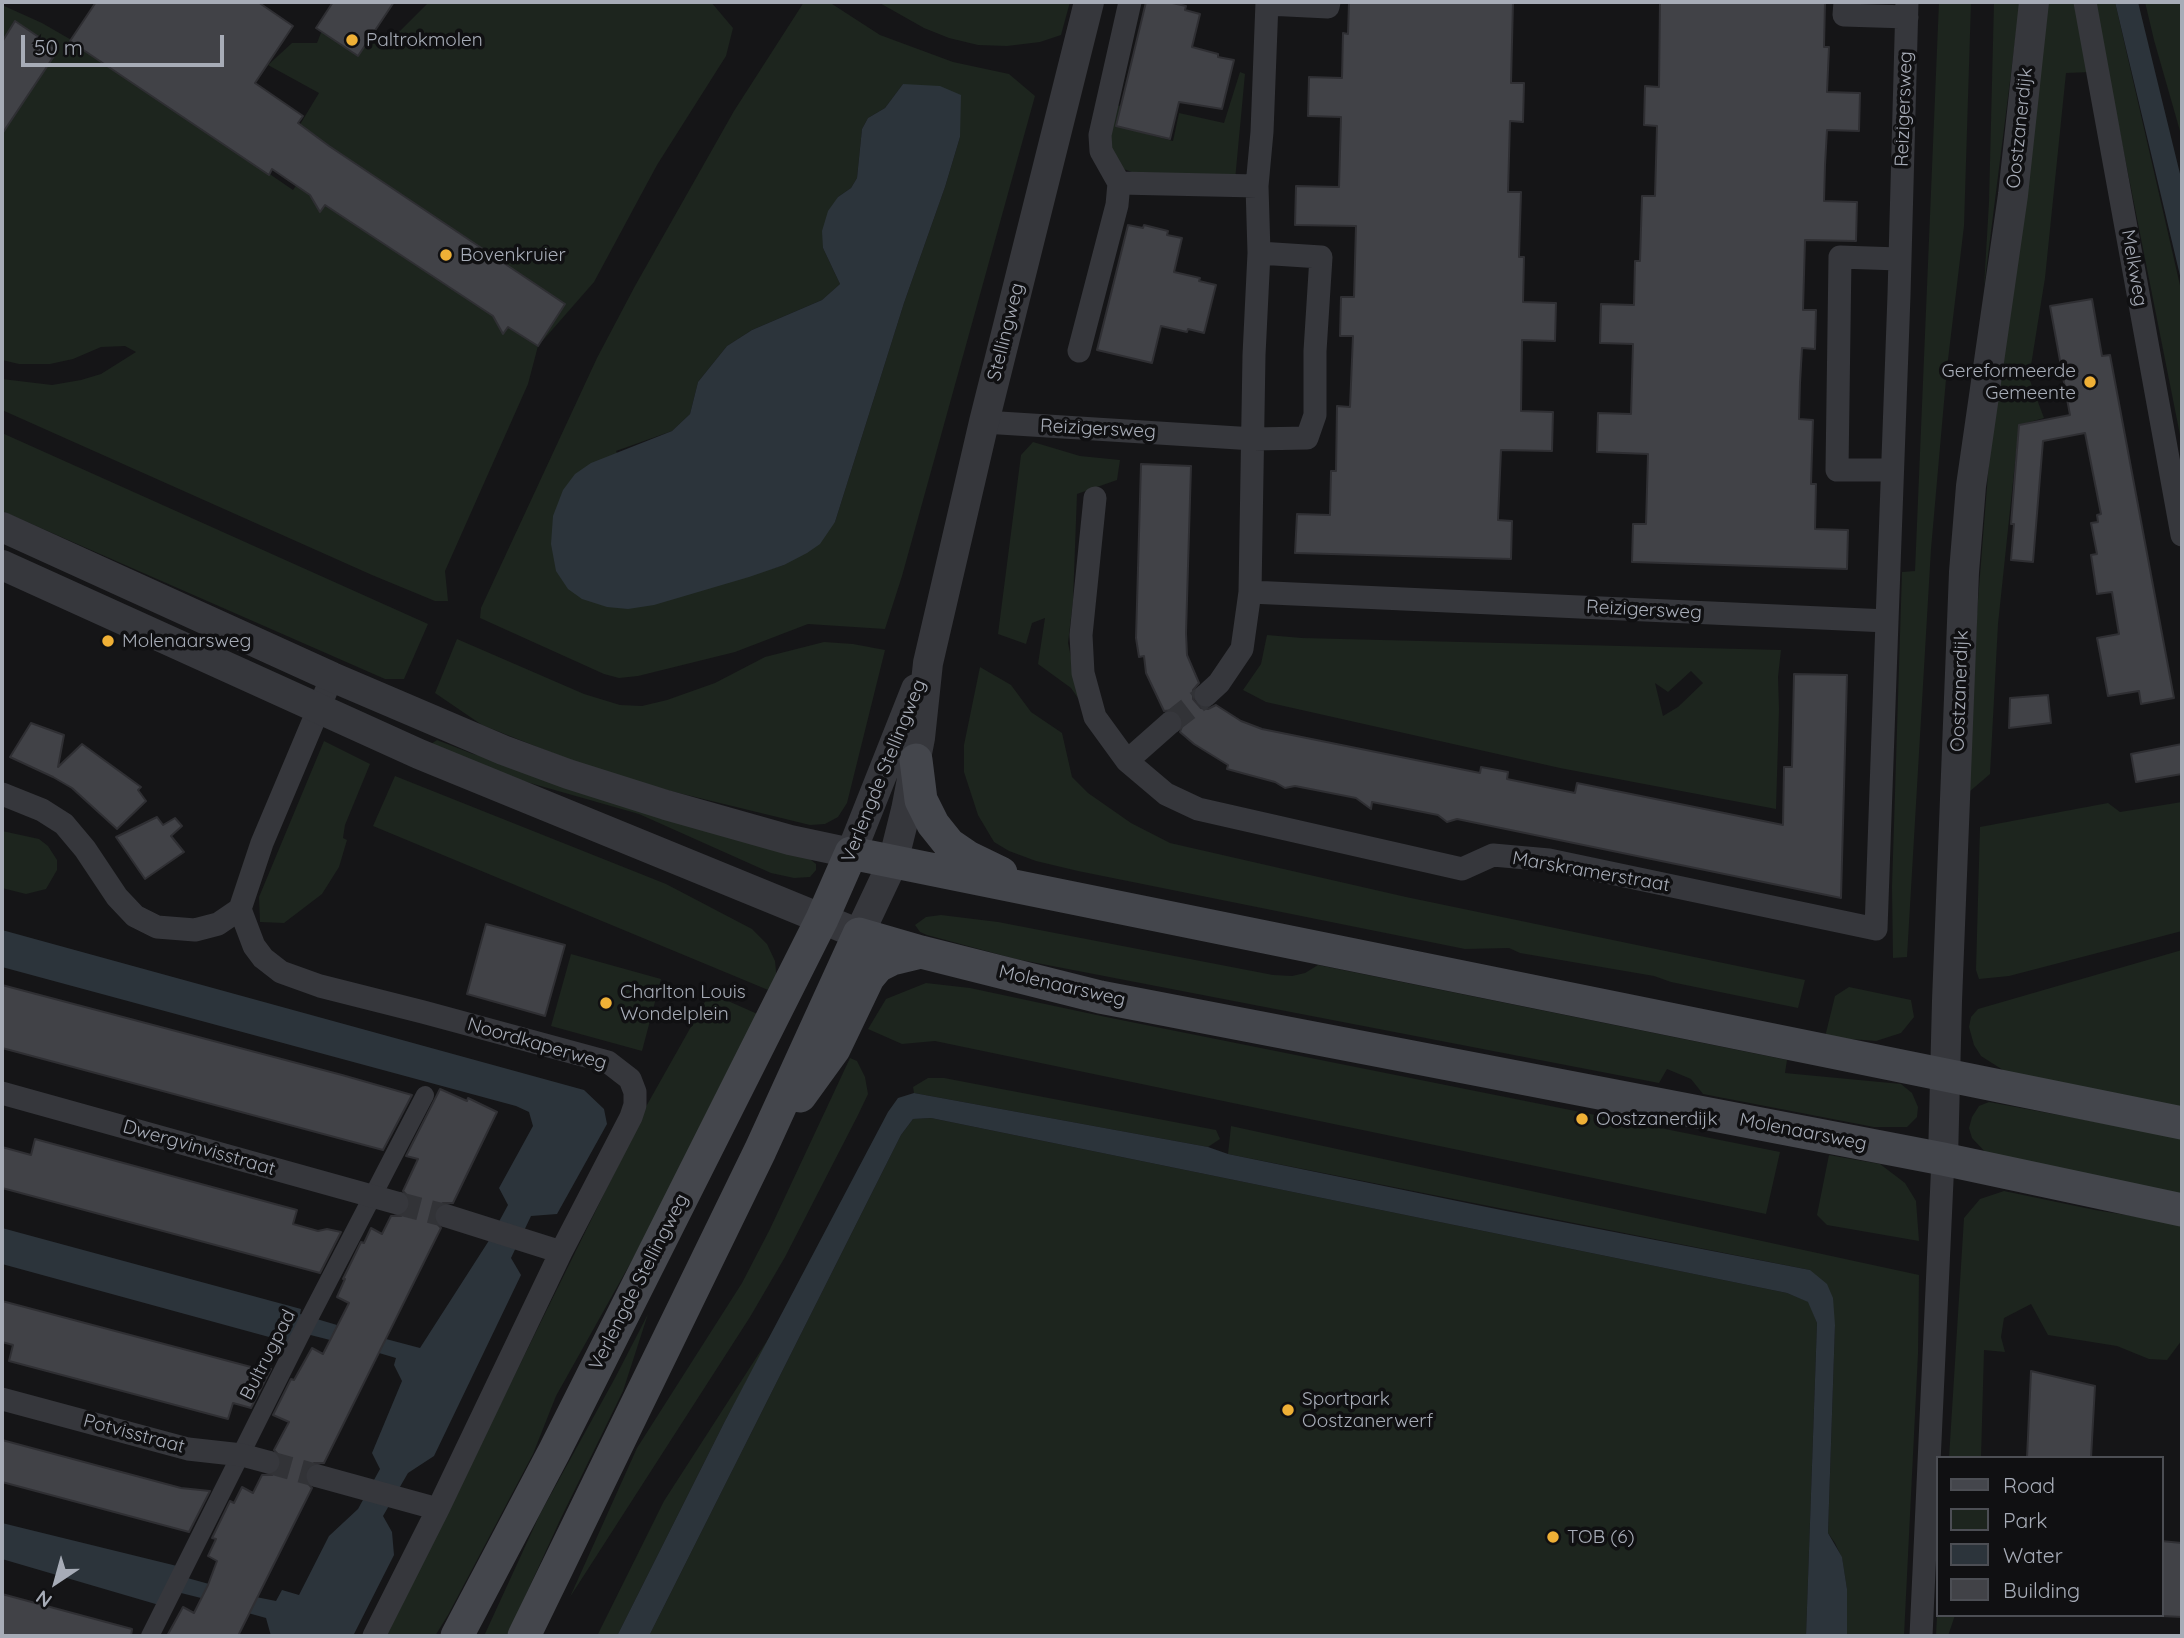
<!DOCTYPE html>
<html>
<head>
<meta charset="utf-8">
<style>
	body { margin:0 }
	#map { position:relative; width:2184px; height:1638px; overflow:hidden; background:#151517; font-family:Quicksand,sans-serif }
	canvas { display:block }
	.frame { position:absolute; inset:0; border:4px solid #a7acb7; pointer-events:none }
	.legend { position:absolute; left:1936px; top:1456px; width:228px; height:161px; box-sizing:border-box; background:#101012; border:2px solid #4c4e54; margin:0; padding:9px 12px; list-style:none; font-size:21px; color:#a7acb7 }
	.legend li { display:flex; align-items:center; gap:14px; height:35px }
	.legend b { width:35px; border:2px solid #4c4e54 }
	.north { position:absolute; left:21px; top:1547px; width:70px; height:70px; -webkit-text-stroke:5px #101012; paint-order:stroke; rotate:216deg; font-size:19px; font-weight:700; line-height:28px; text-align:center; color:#a7acb7 }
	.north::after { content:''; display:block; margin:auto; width:24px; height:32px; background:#a7acb7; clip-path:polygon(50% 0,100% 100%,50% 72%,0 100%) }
	.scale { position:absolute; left:21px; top:35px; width:203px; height:32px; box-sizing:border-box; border:4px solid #a7acb7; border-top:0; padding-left:9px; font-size:21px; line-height:24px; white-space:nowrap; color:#a7acb7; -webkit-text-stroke:5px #101012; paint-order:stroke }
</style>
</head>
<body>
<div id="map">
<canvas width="2184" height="1638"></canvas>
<div class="frame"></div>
<ul class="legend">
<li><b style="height:9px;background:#44464c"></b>Road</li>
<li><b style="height:19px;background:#1d251e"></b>Park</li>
<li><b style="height:19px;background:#2c343b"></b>Water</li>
<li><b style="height:19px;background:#414247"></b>Building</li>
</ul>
<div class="north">N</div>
<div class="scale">50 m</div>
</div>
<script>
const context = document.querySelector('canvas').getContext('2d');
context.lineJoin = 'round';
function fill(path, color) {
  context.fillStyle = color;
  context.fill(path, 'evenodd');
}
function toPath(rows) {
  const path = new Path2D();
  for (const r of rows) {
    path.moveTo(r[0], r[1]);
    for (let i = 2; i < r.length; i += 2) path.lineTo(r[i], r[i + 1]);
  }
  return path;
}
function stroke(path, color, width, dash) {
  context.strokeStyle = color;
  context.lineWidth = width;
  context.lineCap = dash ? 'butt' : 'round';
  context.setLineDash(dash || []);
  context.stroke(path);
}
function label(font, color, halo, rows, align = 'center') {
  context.font = font + ' Quicksand,sans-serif';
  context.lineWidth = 7;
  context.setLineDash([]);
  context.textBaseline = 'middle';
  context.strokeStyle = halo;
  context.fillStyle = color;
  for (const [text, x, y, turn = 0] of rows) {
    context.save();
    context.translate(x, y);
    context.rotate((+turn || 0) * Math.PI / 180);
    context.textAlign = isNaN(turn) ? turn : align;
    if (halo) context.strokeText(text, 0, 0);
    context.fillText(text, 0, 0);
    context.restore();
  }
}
const green = toPath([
	[333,2,339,2,384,47,429,2,711,2,733,28,726,56,657,165,594,282,538,346,528,384,445,571,448,601,435,601,372,575,2,410,2,379,52,385,81,380,101,374,136,352,125,346,101,347,73,359,50,364,19,364,2,360,2,5,42,23,87,49,293,190,305,173,281,156,319,93,268,65,292,43,317,43],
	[804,2,829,2,880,35,953,62,1009,74,1035,96,902,576,885,629,808,624,735,652,638,676,619,678,604,674,480,618,481,608,597,358,635,286,734,111],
	[903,84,960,115,960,137,945,187,904,303,835,522,784,565,694,591,616,451,672,431,690,414,698,382,727,346,752,330,822,300,840,284,823,248,838,197,851,188,857,178,862,129,868,118,885,108],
	[878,2,1070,2,1061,35,1040,42,1007,46,978,45,949,38,924,28],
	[1939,2,1971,2,1964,226,1947,368,1931,549,1907,957,1893,958,1892,887,1902,572,1915,571],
	[1994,2,2020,2,1984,287,1989,202],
	[2048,2,2077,2,2091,72,2066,73,2045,278,2029,378,2044,418,2019,425,1998,624,1990,774,1969,792,1977,613,1991,436],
	[2094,2,2115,2,2182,294,2182,445],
	[2145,2,2182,2,2182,138,2154,40],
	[1240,72,1245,74,1235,180,1143,176,1118,167,1107,141,1111,104,1121,106,1117,126,1173,141,1179,113,1224,123],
	[2,433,428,624,404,679,385,679,2,511],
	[1033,442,1080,456,1120,460,1117,480,1077,494,1073,601,1068,643,1080,701,1071,688,1038,664,1045,618,1032,623,1026,644,998,634,1021,455],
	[1267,635,1302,638,1781,650,1778,677,1779,709,1776,809,1560,768,1266,702,1243,690,1261,664],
	[1691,671,1703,683,1678,707,1663,716,1655,683,1668,692],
	[457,639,584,694,620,705,642,706,667,700,715,683,765,657,824,642,853,644,885,650,847,803,838,817,825,824,810,825,646,785,578,763,482,725,435,693],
	[980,667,1011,685,1031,712,1062,733,1072,777,1088,793,1131,823,1170,843,1406,897,1805,980,1798,1008,1671,982,1654,976,1520,953,1509,948,1465,949,1078,871,1036,861,1009,851,994,842,978,815,964,772,964,745],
	[437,740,473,754,519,763,805,855,816,864,816,870,810,877,794,878,771,873,639,814,516,779,431,744],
	[324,741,370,764,345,825,343,838,347,840,339,867,322,894,284,923,260,922,259,897],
	[395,776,666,884,752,929,767,944,775,961,777,982,773,992,373,826],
	[2182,802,2182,931,2009,976,1979,979,1976,970,1980,827,2108,803,2120,812],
	[2,831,39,839,48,846,57,860,57,870,46,889,26,894,2,888],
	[941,915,998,922,1273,975,1292,976,1305,973,1318,965,1787,1060,1785,1073,1901,1084,1912,1093,1918,1107,1917,1117,1907,1127,1874,1127,1703,1094,1691,1079,1667,1069,1659,1083,1016,959,927,935,920,932,915,925,926,917],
	[2182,950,2182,1113,2014,1077,1981,1056,1974,1045,1969,1027,1971,1017,1978,1009],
	[571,954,661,979,642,1051,551,1026],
	[926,983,970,988,1106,1017,1780,1152,1766,1214,935,1041,902,1044,868,1029,886,999],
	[1849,987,1911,1000,1914,1017,1901,1033,1876,1041,1825,1037,1835,996],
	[710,993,762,1016,743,1062,556,1396,533,1454,448,1615,435,1636,386,1636,635,1131,639,1119],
	[850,1058,857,1061,865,1077,868,1094,858,1115,785,1257,750,1317,570,1597,637,1448,742,1283,770,1229],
	[928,1078,944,1078,1216,1130,1220,1139,1208,1147,914,1093,913,1087],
	[1989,1102,2182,1138,2182,1195,1988,1155,1972,1138,1969,1128,1972,1117,1979,1106],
	[931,1118,1787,1293,1809,1302,1817,1323,1806,1636,649,1636,901,1135,913,1119],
	[1231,1126,1919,1275,1918,1354,1904,1636,1847,1636,1847,1589,1842,1558,1835,1543,1828,1533,1835,1325,1810,1270,1228,1154],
	[1829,1155,1880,1164,1905,1183,1916,1201,1919,1241,1827,1225,1817,1215],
	[2004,1191,2095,1210,2182,1224,2182,1340,2167,1360,2149,1359,2117,1346,2048,1335,2031,1304,2004,1318,2001,1337,2005,1352,1984,1350,1981,1458,1949,1458,1964,1218,1980,1199],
	[648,1314,623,1391,561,1518,507,1636,484,1636,540,1514,615,1378],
	[776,1327,725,1421,617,1636,597,1636,664,1501],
	[1937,1614,1955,1615,1948,1636,1936,1636]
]);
const water = toPath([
	[2115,2,2138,2,2182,182,2182,284],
	[903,84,940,86,961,95,960,137,945,187,904,303,835,522,820,544,807,553,784,565,749,577,654,605,628,609,607,607,582,599,568,589,556,571,551,544,553,516,563,490,575,474,591,463,672,431,690,414,698,382,727,346,752,330,822,300,840,284,823,248,822,231,828,211,838,197,851,188,857,178,862,129,868,118,885,108],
	[2,930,584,1090,604,1109,607,1124,557,1214,531,1216,511,1258,521,1275,434,1456,408,1473,383,1516,392,1532,394,1555,353,1636,271,1636,266,1618,248,1613,256,1597,276,1601,282,1590,299,1595,329,1536,358,1509,380,1469,372,1453,402,1381,394,1365,396,1358,379,1353,386,1339,420,1348,488,1242,508,1205,499,1188,533,1126,529,1112,516,1106,2,967],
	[914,1093,1208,1147,1228,1154,1506,1211,1810,1270,1827,1284,1833,1298,1835,1325,1828,1533,1842,1557,1847,1589,1847,1636,1806,1636,1817,1323,1808,1302,1787,1293,931,1118,913,1119,901,1135,649,1636,617,1636,725,1421,888,1112,898,1098],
	[2,1228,301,1309,300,1314,337,1325,330,1340,295,1331,291,1343,2,1264],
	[2,1523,177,1566,173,1574,209,1584,201,1598,165,1589,159,1605,2,1559]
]);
const building = toPath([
	[96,2,258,2,293,26,255,83,303,116,298,123,329,146,565,304,538,346,508,327,503,334,493,316,325,205,320,212,310,195,272,169,269,175,70,41,96,2],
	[333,2,394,2,358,56,316,28,333,2],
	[1146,2,1168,2,1186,6,1185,10,1200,14,1192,47,1218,54,1218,57,1234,60,1222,109,1179,102,1170,139,1116,126,1146,2],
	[1349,2,1513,2,1511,83,1524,83,1523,122,1510,121,1508,192,1521,192,1519,257,1524,257,1523,302,1556,303,1555,341,1522,340,1521,411,1553,412,1552,451,1501,450,1498,520,1512,521,1511,559,1295,553,1297,514,1330,515,1331,471,1336,471,1337,406,1350,407,1353,336,1340,336,1341,297,1354,297,1356,226,1295,225,1296,186,1339,187,1341,117,1308,116,1309,77,1342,78,1343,33,1348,34,1349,2],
	[1660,2,1825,2,1824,47,1829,47,1827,92,1860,93,1859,131,1827,130,1825,165,1824,201,1857,202,1856,241,1805,240,1803,310,1816,310,1815,349,1802,348,1800,383,1799,419,1813,420,1811,484,1816,484,1815,529,1848,530,1847,569,1632,562,1633,524,1646,524,1648,454,1597,452,1598,413,1631,414,1633,344,1600,343,1601,304,1634,305,1635,261,1640,261,1642,196,1655,196,1657,126,1644,125,1645,86,1659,87,1660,2],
	[15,21,58,50,2,134,2,42,15,21],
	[1128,225,1143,228,1144,225,1168,231,1167,235,1182,238,1174,272,1200,278,1199,281,1216,285,1204,333,1188,329,1187,332,1161,326,1152,363,1097,350,1128,225],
	[2092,299,2102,356,2110,355,2174,698,2141,704,2139,691,2108,696,2097,638,2119,634,2112,592,2097,594,2091,555,2097,554,2091,523,2098,522,2097,515,2101,514,2085,433,2043,441,2033,562,2011,560,2014,524,2011,524,2019,425,2070,415,2050,306,2092,299],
	[1141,464,1191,466,1186,633,1187,655,1199,683,1193,690,1193,699,1201,708,1208,709,1216,705,1241,721,1262,729,1480,773,1481,767,1508,772,1507,779,1575,793,1577,783,1783,825,1784,767,1792,767,1794,674,1847,675,1841,898,1457,819,1447,822,1438,815,1372,802,1371,809,1356,798,1295,786,1285,788,1275,782,1227,769,1228,765,1194,744,1180,732,1184,721,1181,714,1174,710,1164,711,1146,673,1144,656,1139,657,1136,638,1141,464],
	[2048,695,2051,723,2009,728,2010,698,2048,695],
	[31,723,64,735,58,767,82,744,141,787,138,790,146,801,117,829,72,788,53,777,10,757,31,723],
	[2182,744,2182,774,2136,782,2131,754,2182,744],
	[157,817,163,825,175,818,182,826,171,836,184,852,145,879,116,837,157,817],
	[486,924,565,945,545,1016,467,994,486,924],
	[2,985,342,1075,412,1095,383,1150,368,1146,2,1048,2,985],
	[440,1089,467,1101,468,1098,497,1112,453,1203,443,1203,434,1211,434,1220,441,1228,324,1463,314,1463,305,1472,305,1480,312,1488,238,1636,167,1636,183,1607,194,1613,208,1585,217,1561,208,1556,216,1539,212,1538,230,1501,234,1503,242,1487,253,1493,262,1475,272,1475,281,1466,281,1458,274,1450,289,1422,273,1415,291,1379,294,1380,312,1348,323,1354,349,1303,337,1297,345,1279,343,1279,361,1242,364,1243,371,1228,382,1234,391,1216,401,1216,410,1207,410,1199,403,1191,418,1159,406,1156,440,1089],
	[35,1139,297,1210,293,1224,318,1231,327,1229,341,1232,320,1273,2,1188,2,1147,31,1155,35,1139],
	[2,1301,251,1367,271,1369,251,1408,233,1403,228,1419,9,1361,13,1345,2,1342,2,1301],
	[2031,1371,2095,1386,2091,1458,2027,1458,2031,1371],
	[2,1440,181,1488,210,1491,189,1532,2,1482,2,1440],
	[2161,1541,2182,1543,2182,1617,2161,1616,2161,1541],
	[2,1594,132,1629,131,1636,2,1636,2,1594]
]);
const minorTunnel = toPath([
	[1170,723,1206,695],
	[397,1203,447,1216],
	[268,1462,318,1476]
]);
const pedestrian = toPath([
	[150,1636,300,1336,425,1095]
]);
const minor = toPath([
	[1845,2,1844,15,1907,17],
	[2085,2,2182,535],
	[1267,4,1328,7,1329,2],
	[1119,183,1257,186],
	[1079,351,1117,205,1119,183,1101,151,1100,135,1130,2],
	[984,422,1254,439,1307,438,1315,415,1315,351,1321,257,1259,253],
	[1892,470,1837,470,1840,257,1899,259],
	[1095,498,1081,635,1083,673,1095,717,1127,761,1166,794,1198,809,1462,869,1493,855,1549,860,1876,929,1887,621],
	[1250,592,1887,621,1899,295,1907,2],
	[332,677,262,843,240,909,254,946,263,958,281,972,320,986,423,1012,608,1062,630,1079,635,1092,635,1105,631,1117,561,1252,438,1509,374,1636],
	[1206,695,1219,683,1242,649,1250,592,1254,355,1259,253,1257,186,1262,132,1267,2],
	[1127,761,1170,723],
	[2,794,42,810,64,824,85,849,117,897,135,916,157,927,195,930,218,924,240,909],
	[2,1093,397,1203],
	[447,1216,561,1252],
	[2,1399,188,1449,242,1455,268,1462],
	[318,1476,438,1509],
	[1921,1636,1943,1159]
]);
const tertiary = toPath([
	[2,527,332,677,503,750,568,774,666,805,790,840,851,853,916,689],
	[2,565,419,754,859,934,893,862,906,810,920,738,928,663,984,422,1089,2],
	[1943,1159,1947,1001,1964,572,1971,486,2013,195,2034,2]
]);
const secondary = toPath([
	[916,760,921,800,933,824,949,844,968,857,1001,873],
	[800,1096,834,1049,868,978,878,966,892,959,921,952],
	[457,1636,554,1452,822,919,851,853,2182,1123],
	[524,1636,760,1151,859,934,921,952,1100,997,1943,1159,2182,1210]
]);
const markers = [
	[352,40,7,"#efb036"],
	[446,255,7,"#efb036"],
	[2090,382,7,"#efb036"],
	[108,641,7,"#efb036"],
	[606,1003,7,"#efb036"],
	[1582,1119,7,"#efb036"],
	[1288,1410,7,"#efb036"],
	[1553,1537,7,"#efb036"]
];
const poiNames = [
	["Paltrokmolen",366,40],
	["Bovenkruier",460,255],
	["Gereformeerde",2076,371,"right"],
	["Gemeente",2076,393,"right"],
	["Molenaarsweg",122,641],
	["Charlton Louis",620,992],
	["Wondelplein",620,1014],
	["Oostzanerdijk",1596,1119],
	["Sportpark",1302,1399],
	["Oostzanerwerf",1302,1421],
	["TOB (6)",1567,1537]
];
const streetNames = [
	["Reizigersweg",1904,109,-88],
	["Oostzanerdijk",2020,128,-84],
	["Melkweg",2134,268,80],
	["Stellingweg",1006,332,-76],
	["Reizigersweg",1098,429,3],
	["Reizigersweg",1644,610,3],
	["Oostzanerdijk",1960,691,-88],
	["Verlengde Stellingweg",884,771,-68],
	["Marskramerstraat",1591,872,10],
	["Molenaarsweg",1062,986,13],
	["Noordkaperweg",537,1044,16],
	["Molenaarsweg",1803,1132,11],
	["Dwergvinvisstraat",199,1148,16],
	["Verlengde Stellingweg",639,1282,-63],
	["Bultrugpad",268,1355,-63],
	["Potvisstraat",134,1434,15]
];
fill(green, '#1d251e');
fill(water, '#2c343b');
fill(building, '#414247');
stroke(building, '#2f2f33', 2);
stroke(minorTunnel, '#323337', 23, [23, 11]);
stroke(pedestrian, '#36373c', 18);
stroke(minor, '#36373c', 23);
stroke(tertiary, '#36373c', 30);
stroke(secondary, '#44464c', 33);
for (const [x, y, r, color] of markers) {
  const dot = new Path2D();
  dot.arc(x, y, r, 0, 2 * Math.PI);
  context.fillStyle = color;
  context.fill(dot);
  stroke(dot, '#101012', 2.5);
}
label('19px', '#a7acb7', '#101012', poiNames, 'left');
label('19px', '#a7acb7', '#101012', streetNames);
</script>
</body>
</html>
